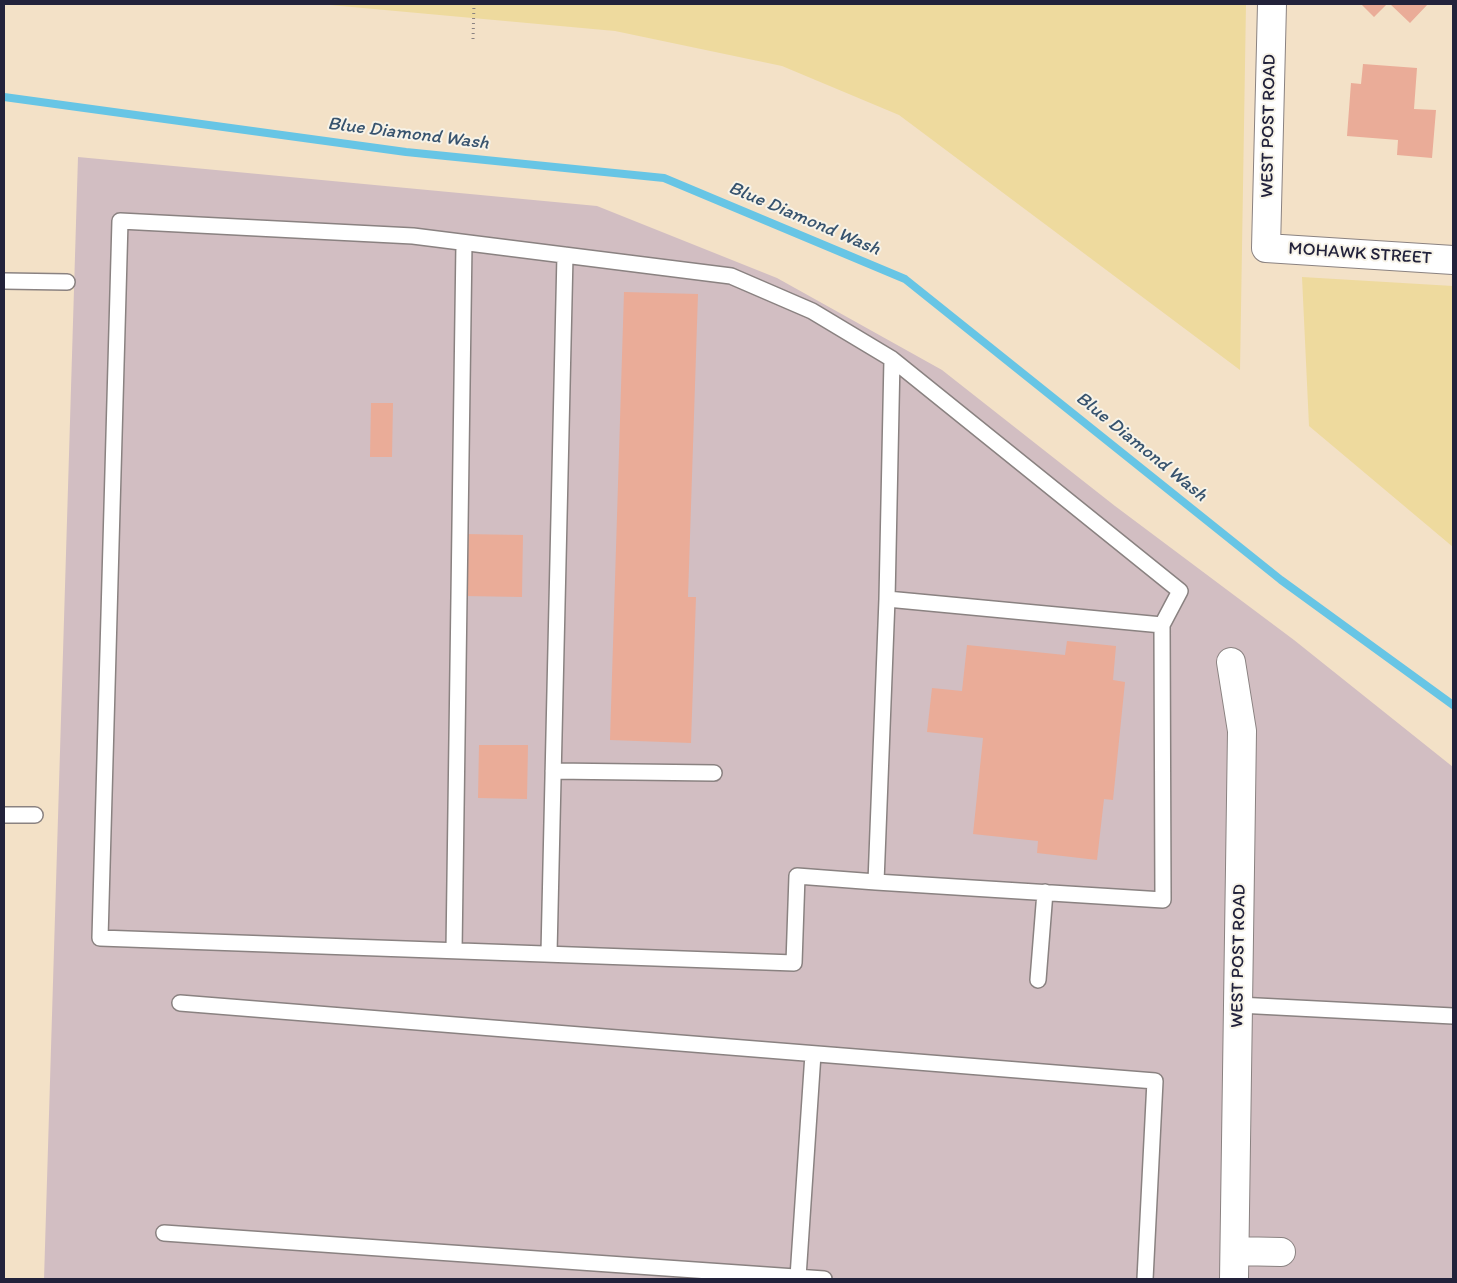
<!DOCTYPE html>
<html>
<head>
<meta charset="utf-8">
<style>
	body { margin:0 }
	#map { position:relative; width:1457px; height:1283px; overflow:hidden; background:#f3e1c7; font-family:Itim,sans-serif }
	canvas { display:block }
	.frame { position:absolute; inset:0; border:5px solid #22223b; pointer-events:none }
</style>
</head>
<body>
<div id="map">
<canvas width="1457" height="1283"></canvas>
<div class="frame"></div>
</div>
<script>
const context = document.querySelector('canvas').getContext('2d');
context.lineJoin = 'round';
function fill(path, color) {
  context.fillStyle = color;
  context.fill(path, 'evenodd');
}
function toPath(rows) {
  const path = new Path2D();
  for (const r of rows) {
    path.moveTo(r[0], r[1]);
    for (let i = 2; i < r.length; i += 2) path.lineTo(r[i], r[i + 1]);
  }
  return path;
}
function stroke(path, color, width, dash) {
  context.strokeStyle = color;
  context.lineWidth = width;
  context.lineCap = dash ? 'butt' : 'round';
  context.setLineDash(dash || []);
  context.stroke(path);
}
function label(font, color, halo, rows, align = 'center') {
  context.font = font + ' Itim,sans-serif';
  context.lineWidth = 4;
  context.setLineDash([]);
  context.textBaseline = 'middle';
  context.strokeStyle = halo;
  context.fillStyle = color;
  for (const [text, x, y, turn = 0] of rows) {
    context.save();
    context.translate(x, y);
    context.rotate((+turn || 0) * Math.PI / 180);
    context.textAlign = isNaN(turn) ? turn : align;
    if (halo) context.strokeText(text, 0, 0);
    context.fillText(text, 0, 0);
    context.restore();
  }
}
const industrial = toPath([
	[78,157,597,206,777,278,942,370,1115,506,1294,640,1453,767,1453,1279,44,1279]
]);
const sand = toPath([
	[319,4,1246,4,1240,370,899,115,782,66,615,31],
	[1302,277,1453,286,1453,547,1309,426]
]);
const stream = toPath([
	[4,97,406,152,664,178,905,279,1281,580,1453,705]
]);
const building = toPath([
	[1361,4,1387,4,1374,17],
	[1390,4,1428,4,1410,23],
	[1363,64,1417,68,1414,109,1436,110,1432,158,1397,155,1398,140,1347,136,1351,83,1361,84],
	[624,292,698,294,688,597,696,597,691,743,610,740],
	[371,403,393,403,392,457,370,457],
	[464,534,523,535,522,597,464,596],
	[1067,641,1116,646,1113,680,1125,682,1113,800,1104,799,1097,860,1037,853,1038,841,973,834,983,738,927,732,932,688,962,691,967,645,1065,655],
	[479,745,528,745,527,799,478,798]
]);
const path = toPath([
	[473,39,474,4]
]);
const lane = toPath([
	[4,281,67,282],
	[887,599,1162,625,1163,900,876,882,887,599],
	[887,599,892,359,1180,591,1162,625],
	[553,771,714,773],
	[4,815,35,815],
	[876,882,797,876,794,963,100,938,120,221,413,236,731,276,812,311,892,359],
	[454,950,464,243],
	[549,953,565,255],
	[1038,980,1045,892],
	[180,1003,1155,1081,1145,1279],
	[1238,1005,1453,1016],
	[164,1233,824,1279],
	[798,1277,813,1054]
]);
const street = toPath([
	[1272,4,1266,248,1453,260],
	[1231,662,1242,731,1234,1279],
	[1235,1251,1281,1252]
]);
const streetNames = [
	["WEST POST ROAD",1269,126,-89],
	["MOHAWK STREET",1360,254,4],
	["WEST POST ROAD",1239,956,-89]
];
const waterNames = [
	["Blue Diamond Wash",408,134,7],
	["Blue Diamond Wash",804,219,23],
	["Blue Diamond Wash",1141,447,39]
];
fill(industrial, '#d2bec2');
fill(sand, '#eeda9e');
stroke(stream, '#67c5e5', 8);
fill(building, '#eaac98');
stroke(lane, '#8a8281', 18);
stroke(street, '#8a8281', 30);
stroke(path, '#8a8281', 3, [1, 4]);
stroke(lane, '#fff', 15);
stroke(street, '#fff', 28);
label('18px', '#22223b', '#f7f3e8', streetNames);
label('italic 19px', '#37536e', '#f7f3e8', waterNames);
</script>
</body>
</html>
